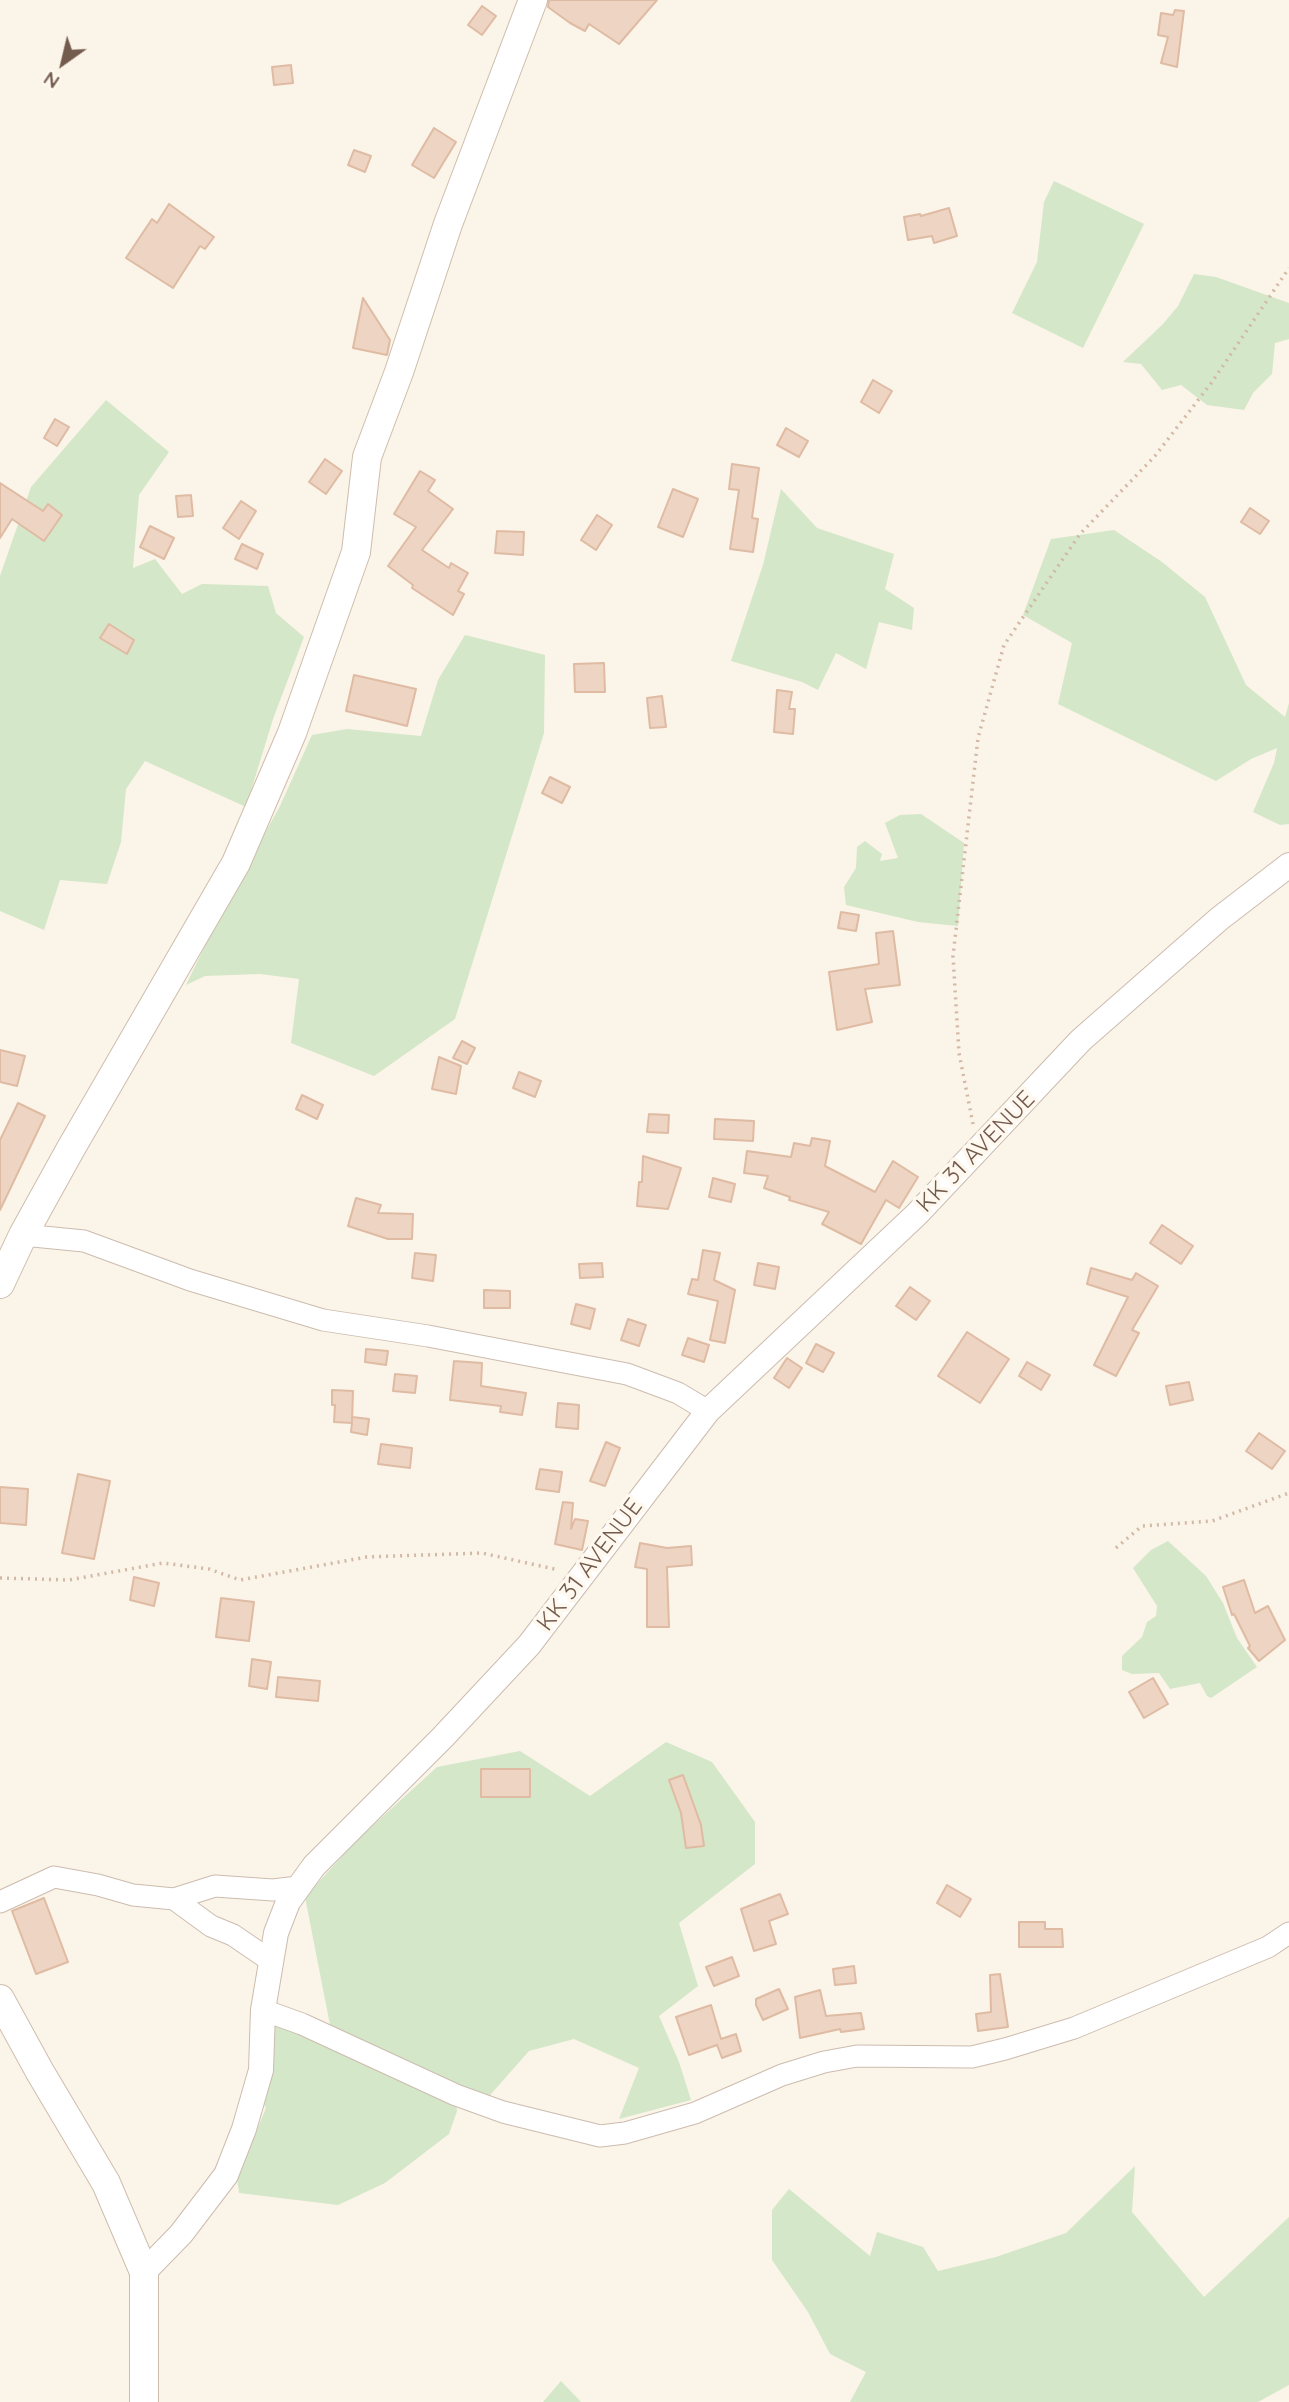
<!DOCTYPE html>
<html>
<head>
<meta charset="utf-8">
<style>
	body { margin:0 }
	#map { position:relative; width:1289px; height:2402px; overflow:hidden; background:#fbf4e8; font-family:Quicksand,sans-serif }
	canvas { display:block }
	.north { position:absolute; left:28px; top:28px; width:70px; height:70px; -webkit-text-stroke:5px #fef8ef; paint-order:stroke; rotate:214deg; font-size:19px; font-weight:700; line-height:28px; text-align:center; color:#735c4e }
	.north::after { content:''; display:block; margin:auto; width:24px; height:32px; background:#735c4e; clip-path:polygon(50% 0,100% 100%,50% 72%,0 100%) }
</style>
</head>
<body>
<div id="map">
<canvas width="1289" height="2402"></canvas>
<div class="north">N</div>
</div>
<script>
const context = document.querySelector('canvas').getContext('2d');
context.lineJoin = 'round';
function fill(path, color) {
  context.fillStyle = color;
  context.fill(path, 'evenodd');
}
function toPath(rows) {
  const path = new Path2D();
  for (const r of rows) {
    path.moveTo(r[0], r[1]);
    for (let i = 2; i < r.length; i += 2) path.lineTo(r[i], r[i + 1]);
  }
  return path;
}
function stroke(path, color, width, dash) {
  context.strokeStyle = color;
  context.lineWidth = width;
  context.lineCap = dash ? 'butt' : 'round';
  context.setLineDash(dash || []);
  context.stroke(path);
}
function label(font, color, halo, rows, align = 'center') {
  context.font = font + ' Quicksand,sans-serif';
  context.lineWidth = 7;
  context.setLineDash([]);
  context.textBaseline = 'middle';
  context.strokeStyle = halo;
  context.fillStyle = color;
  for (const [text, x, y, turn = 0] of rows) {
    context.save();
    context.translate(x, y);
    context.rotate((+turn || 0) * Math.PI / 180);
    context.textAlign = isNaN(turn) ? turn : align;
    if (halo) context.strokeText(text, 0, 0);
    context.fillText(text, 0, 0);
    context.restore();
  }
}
const green = toPath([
	[1054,181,1144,224,1083,348,1012,313,1037,262,1044,202],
	[1194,274,1216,277,1289,303,1289,339,1275,343,1272,374,1253,393,1244,410,1207,405,1181,385,1162,390,1141,364,1123,362,1163,324,1178,306],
	[106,400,169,452,139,495,133,568,155,559,182,594,202,584,268,586,276,613,304,637,273,719,246,807,145,761,126,789,121,842,107,884,60,880,44,930,0,911,0,576,31,487],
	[781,489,817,528,894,554,885,589,914,608,912,630,879,622,866,669,836,653,818,690,802,682,731,661,763,565],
	[1114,530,1162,562,1205,597,1246,685,1285,717,1289,703,1289,824,1280,825,1253,812,1274,763,1277,748,1251,759,1216,781,1058,704,1072,643,1023,615,1051,539],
	[465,635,545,655,544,733,455,1019,374,1076,291,1043,299,979,260,974,205,976,186,985,227,901,280,806,312,735,347,729,421,736,438,680],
	[921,814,964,843,958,926,918,922,846,905,844,887,856,868,857,847,865,841,882,854,880,861,898,858,885,823,900,815],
	[1168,1541,1206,1576,1223,1603,1237,1638,1257,1667,1211,1698,1207,1696,1200,1683,1170,1689,1159,1673,1132,1674,1122,1670,1122,1656,1142,1637,1147,1622,1156,1616,1157,1606,1133,1568,1151,1550],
	[666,1742,712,1762,755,1822,755,1864,679,1923,698,1986,659,2016,679,2062,691,2100,619,2119,639,2068,574,2039,529,2051,484,2102,436,2082,330,2025,305,1897,357,1840,437,1767,520,1751,590,1796],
	[277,2020,456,2102,457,2111,449,2134,385,2183,338,2205,239,2193,237,2178,266,2108,259,2096,268,2050],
	[1135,2166,1132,2212,1204,2297,1289,2217,1289,2385,1258,2402,850,2402,866,2372,830,2354,808,2312,772,2260,772,2210,789,2189,870,2256,877,2232,923,2247,938,2271,996,2257,1066,2233],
	[561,2381,581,2402,543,2402]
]);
const building = toPath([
	[549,0,657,0,619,44,589,24,585,31,570,23,548,7,549,0],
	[482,6,496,16,482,35,468,25,482,6],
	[1175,10,1184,11,1177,67,1161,63,1168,37,1158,35,1161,13,1173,15,1175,10],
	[291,65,293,83,274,85,272,67,291,65],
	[434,128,456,142,434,178,412,165,434,128],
	[354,150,371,156,365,172,348,165,354,150],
	[169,204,214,237,205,249,200,246,173,288,126,258,152,219,157,223,169,204],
	[949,208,957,236,934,243,932,236,908,240,904,217,920,214,921,216,949,208],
	[363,298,390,340,387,355,353,348,363,298],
	[873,380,892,391,879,413,861,402,873,380],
	[55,419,69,427,57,446,44,438,55,419],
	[786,428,808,441,799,457,777,445,786,428],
	[325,459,342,471,326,494,309,482,325,459],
	[732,464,759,468,752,518,758,519,753,552,730,549,739,490,729,489,732,464],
	[420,471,435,480,428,491,453,509,422,550,449,568,451,563,468,573,458,591,464,594,453,615,412,588,413,585,388,566,416,527,394,514,420,471],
	[0,483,43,511,48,504,62,515,44,541,12,519,0,538,0,483],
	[673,489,698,499,683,537,658,527,673,489],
	[191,495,193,516,178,517,176,496,191,495],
	[241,501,256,511,239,539,223,528,241,501],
	[1250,508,1269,521,1260,534,1241,522,1250,508],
	[597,515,612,525,596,550,581,540,597,515],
	[150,526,174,538,164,559,140,547,150,526],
	[497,531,524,532,523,555,495,553,497,531],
	[242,544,263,554,257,569,235,559,242,544],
	[109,624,134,640,127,654,100,638,109,624],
	[604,663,605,692,575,692,574,664,604,663],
	[354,675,416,689,407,726,346,711,354,675],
	[777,690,792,692,789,709,795,709,793,734,774,732,777,690],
	[662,696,666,727,650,728,647,698,662,696],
	[550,777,570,787,562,803,542,793,550,777],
	[841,912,859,915,856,931,838,928,841,912],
	[893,931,900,985,865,989,872,1022,837,1030,829,972,879,964,876,933,893,931],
	[462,1041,475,1048,467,1064,453,1058,462,1041],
	[0,1050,25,1056,17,1086,0,1082,0,1050],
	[439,1057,461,1066,456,1094,432,1089,439,1057],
	[519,1072,541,1081,535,1097,513,1088,519,1072],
	[302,1095,323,1105,317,1119,296,1109,302,1095],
	[18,1103,45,1116,0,1210,0,1140,18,1103],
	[649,1114,669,1115,668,1133,647,1132,649,1114],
	[715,1119,754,1121,753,1141,714,1139,715,1119],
	[812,1138,830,1141,825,1166,875,1192,893,1161,918,1177,899,1208,886,1200,861,1244,822,1224,829,1212,789,1200,790,1197,764,1188,768,1176,744,1173,747,1151,791,1157,794,1143,810,1146,812,1138],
	[643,1156,681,1168,668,1209,637,1206,639,1182,642,1182,643,1156],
	[713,1178,735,1184,731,1202,709,1197,713,1178],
	[356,1198,381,1205,378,1213,413,1214,412,1239,388,1239,348,1226,356,1198],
	[1162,1225,1193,1246,1181,1264,1150,1243,1162,1225],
	[703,1250,720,1253,714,1280,735,1290,725,1343,710,1340,718,1301,688,1294,692,1279,698,1280,703,1250],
	[415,1253,436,1255,433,1281,412,1278,415,1253],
	[602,1263,603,1277,580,1278,579,1264,602,1263],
	[758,1263,779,1267,775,1289,754,1285,758,1263],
	[1091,1268,1132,1280,1136,1273,1158,1286,1132,1330,1139,1333,1116,1376,1094,1365,1128,1297,1087,1284,1091,1268],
	[910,1287,930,1301,916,1320,896,1306,910,1287],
	[484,1290,510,1291,510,1308,484,1308,484,1290],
	[576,1304,595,1309,590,1329,571,1324,576,1304],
	[628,1319,646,1325,639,1346,621,1340,628,1319],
	[967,1332,1009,1359,980,1403,938,1376,967,1332],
	[688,1338,709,1345,704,1362,682,1355,688,1338],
	[816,1344,834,1353,823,1372,806,1363,816,1344],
	[366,1349,388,1351,386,1365,365,1362,366,1349],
	[787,1358,802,1368,789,1388,774,1378,787,1358],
	[454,1361,482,1363,481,1386,526,1393,522,1415,500,1412,501,1406,450,1400,454,1361],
	[1027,1362,1050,1375,1041,1390,1019,1376,1027,1362],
	[395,1374,417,1376,415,1393,393,1391,395,1374],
	[1189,1382,1193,1400,1170,1405,1166,1386,1189,1382],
	[332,1390,353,1391,352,1421,352,1417,369,1419,367,1435,351,1432,352,1423,334,1422,335,1405,332,1405,332,1390],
	[558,1403,579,1405,578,1429,556,1427,558,1403],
	[1259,1433,1285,1451,1272,1469,1246,1451,1259,1433],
	[606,1442,620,1448,605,1486,590,1481,606,1442],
	[381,1444,412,1448,410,1468,378,1464,381,1444],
	[540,1469,562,1472,559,1492,536,1489,540,1469],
	[78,1474,110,1481,94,1559,62,1553,78,1474],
	[0,1487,28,1489,26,1525,0,1523,0,1487],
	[563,1502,573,1503,571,1529,575,1519,588,1521,582,1550,555,1544,563,1502],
	[640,1543,667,1548,691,1546,692,1565,667,1567,669,1627,647,1627,647,1569,635,1567,640,1543],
	[134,1577,159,1583,154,1606,130,1600,134,1577],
	[1244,1580,1255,1613,1268,1606,1285,1640,1259,1661,1248,1648,1250,1646,1234,1614,1232,1615,1223,1587,1244,1580],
	[221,1598,254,1602,249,1641,216,1637,221,1598],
	[252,1659,271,1662,267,1689,249,1686,252,1659],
	[278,1677,320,1681,318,1701,276,1697,278,1677],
	[1153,1678,1168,1704,1144,1718,1129,1692,1153,1678],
	[481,1769,530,1769,530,1797,481,1797,481,1769],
	[683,1775,701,1825,704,1846,686,1848,681,1813,669,1780,683,1775],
	[947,1885,971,1899,960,1917,937,1903,947,1885],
	[780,1894,788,1914,769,1921,776,1944,754,1951,741,1909,780,1894],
	[44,1898,68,1962,36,1974,12,1911,44,1898],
	[1019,1922,1045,1922,1045,1929,1062,1929,1063,1947,1019,1947,1019,1922],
	[732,1957,739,1976,714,1986,706,1967,732,1957],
	[854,1966,856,1983,835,1985,833,1969,854,1966],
	[1000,1974,1008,2027,978,2031,976,2014,991,2012,990,1975,1000,1974],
	[779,1989,788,2009,763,2020,756,2005,756,1999,779,1989],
	[820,1990,826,2016,861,2013,864,2029,841,2032,840,2029,800,2038,795,1997,820,1990],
	[711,2005,721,2039,736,2034,741,2051,722,2058,717,2045,689,2055,676,2017,711,2005]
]);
const path = toPath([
	[973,1124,959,1053,953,956,978,738,1004,645,1080,534,1155,456,1212,382,1289,268],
	[1116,1548,1142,1526,1212,1521,1289,1493],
	[0,1578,69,1580,163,1563,209,1569,240,1580,367,1557,482,1553,559,1570]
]);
const minor = toPath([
	[23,1235,84,1241,190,1280,323,1320,428,1336,627,1374,678,1393,708,1411],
	[174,1899,215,1886,273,1890,298,1887],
	[0,1902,54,1877,98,1885,133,1895,174,1899,211,1926,233,1935,271,1961],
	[263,2010,302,2024,456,2095,503,2112,600,2136,625,2133,695,2113,782,2075,824,2062,857,2056,972,2057,1005,2049,1074,2028,1268,1947,1289,1933]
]);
const tertiary = toPath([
	[144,2272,181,2234,226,2175,244,2129,261,2070,263,2010,276,1933,288,1902,314,1866,443,1737,529,1645,708,1411,917,1214,1081,1040,1219,919,1289,865]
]);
const secondary = toPath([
	[0,1284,23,1235,70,1150,236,863,292,733,356,552,367,457,399,372,448,224,533,0],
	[0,1999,40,2072,106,2183,144,2272,144,2402]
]);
const streetNames = [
	["KK 31 AVENUE",976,1152,-46],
	["KK 31 AVENUE",590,1565,-53]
];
fill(green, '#d4e7c8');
fill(building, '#eed4c2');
stroke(building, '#dfbba4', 2);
stroke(minor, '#ccbcaf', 23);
stroke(tertiary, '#ccbcaf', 26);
stroke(secondary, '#cebdad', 30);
stroke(path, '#d3b8a5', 3.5, [2, 5]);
stroke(minor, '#fff', 21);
stroke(tertiary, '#fff', 24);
stroke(secondary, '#fff', 28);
label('24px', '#735c4e', '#fef8ef', streetNames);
</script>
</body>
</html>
